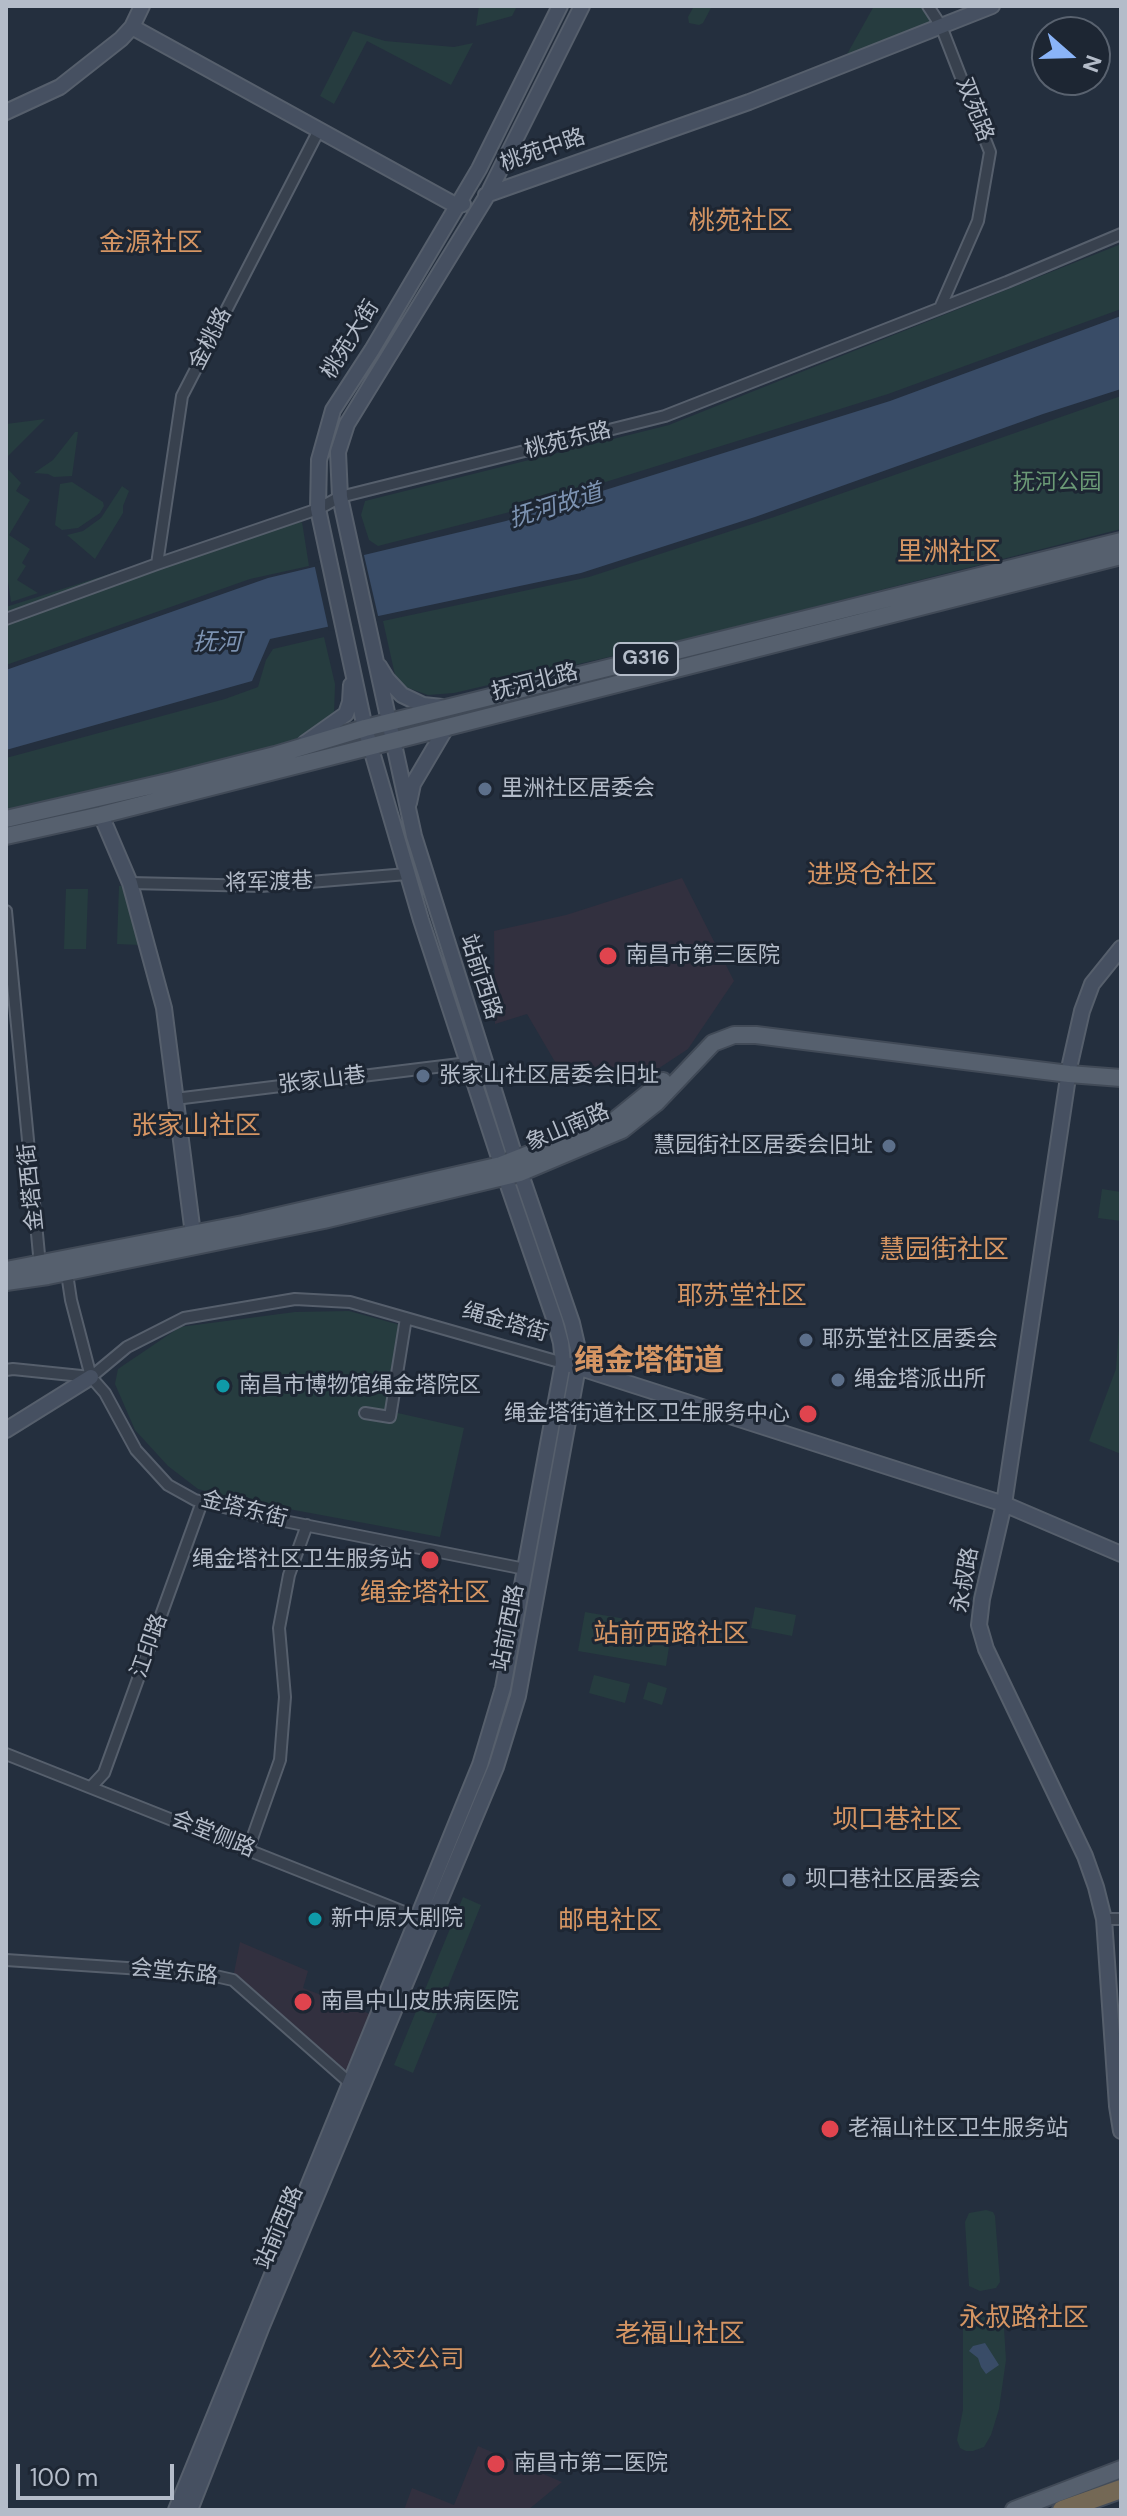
<!DOCTYPE html>
<html>
<head>
<meta charset="utf-8">
<style>
	body { margin:0 }
	#map { position:relative; width:1127px; height:2516px; overflow:hidden; background:#242f3e; font-family:"DM Sans",sans-serif }
	canvas { display:block }
	.frame { position:absolute; inset:0; border:8px solid #b4bcc9; pointer-events:none }
	.north { position:absolute; left:1031px; top:16px; width:80px; height:80px; box-sizing:border-box; background:#1d2633; border:2px solid #59626f; border-radius:50%; rotate:110deg; font-size:22px; font-weight:700; line-height:32px; text-align:center; color:#b4bcc9 }
	.north::after { content:''; display:block; margin:auto; width:28px; height:36px; background:#8ab4f8; clip-path:polygon(50% 0,100% 100%,50% 72%,0 100%) }
	.scale { position:absolute; left:16px; top:2464px; width:158px; height:36px; box-sizing:border-box; border:4px solid #b4bcc9; border-top:0; padding-left:10px; font-size:24px; line-height:28px; white-space:nowrap; color:#b4bcc9; -webkit-text-stroke:6px #1d2633; paint-order:stroke }
</style>
</head>
<body>
<div id="map">
<canvas width="1127" height="2516"></canvas>
<div class="frame"></div>
<div class="north">N</div>
<div class="scale">100 m</div>
</div>
<script>
const context = document.querySelector('canvas').getContext('2d');
context.lineJoin = 'round';
function fill(path, color) {
  context.fillStyle = color;
  context.fill(path, 'evenodd');
}
function toPath(rows) {
  const path = new Path2D();
  for (const r of rows) {
    path.moveTo(r[0], r[1]);
    for (let i = 2; i < r.length; i += 2) path.lineTo(r[i], r[i + 1]);
  }
  return path;
}
function stroke(path, color, width, dash) {
  context.strokeStyle = color;
  context.lineWidth = width;
  context.lineCap = dash ? 'butt' : 'round';
  context.setLineDash(dash || []);
  context.stroke(path);
}
function label(font, color, halo, rows, align = 'center') {
  context.font = font + ' "DM Sans","Noto Sans SC",sans-serif';
  context.lineWidth = 6;
  context.setLineDash([]);
  context.textBaseline = 'middle';
  context.strokeStyle = halo;
  context.fillStyle = color;
  for (const [text, x, y, turn = 0] of rows) {
    context.save();
    context.translate(x, y);
    context.rotate((+turn || 0) * Math.PI / 180);
    context.textAlign = isNaN(turn) ? turn : align;
    if (halo) context.strokeText(text, 0, 0);
    context.fillText(text, 0, 0);
    context.restore();
  }
}
const medical = toPath([
	[682,878,734,981,688,1049,638,1082,558,1067,527,1014,495,1024,494,931,566,915],
	[240,1942,308,1971,303,1988,375,2016,350,2074,234,1973],
	[478,2446,562,2482,528,2510,404,2510,412,2488,454,2505]
]);
const green = toPath([
	[479,6,517,6,512,16,476,26],
	[694,6,712,6,703,23,699,25,689,23,688,17],
	[874,6,923,6,932,22,846,56],
	[353,31,385,41,454,47,473,43,451,85,367,41,334,104,320,96],
	[1121,244,1121,309,888,394,506,513,378,546,369,540,361,515,365,501,669,425],
	[1121,396,1121,529,699,636,454,693,428,695,397,684,383,621,589,577,774,517],
	[45,419,6,458,6,424],
	[75,432,78,432,72,476,54,477,48,474,34,473,53,460],
	[6,467,21,483,16,491,30,500,9,535,30,549,22,563,26,566,17,580,38,593,11,602,6,568],
	[72,482,103,502,104,506,100,513,78,528,62,530,55,525,60,484],
	[122,486,129,491,123,506,123,513,95,559,67,535,83,531,101,518],
	[302,522,309,566,250,579,6,665,6,607,169,555],
	[324,637,335,684,334,714,298,738,256,754,6,816,6,758,225,699,258,687,266,660,273,649],
	[119,886,125,886,141,945,117,944],
	[66,889,88,889,86,949,64,949],
	[1102,1189,1121,1192,1121,1221,1098,1218],
	[349,1311,404,1326,389,1411,464,1428,440,1537,240,1500,198,1489,168,1466,135,1430,115,1384,118,1369,180,1327,295,1312],
	[1119,1330,1121,1330,1121,1454,1089,1441,1116,1369],
	[755,1607,796,1615,792,1636,751,1628],
	[585,1612,672,1627,666,1666,578,1651],
	[594,1675,630,1684,625,1703,589,1693],
	[648,1682,667,1688,662,1705,643,1699],
	[463,1897,481,1905,413,2073,394,2065],
	[986,2210,993,2212,995,2216,1000,2282,996,2288,980,2291,969,2286,965,2222,969,2213],
	[1003,2312,1006,2360,999,2409,991,2435,984,2447,973,2451,966,2451,960,2448,957,2440,963,2410,963,2313]
]);
const water = toPath([
	[1121,316,1121,389,1043,414,755,517,581,573,270,639,252,681,6,750,6,670,268,578,506,521,890,401],
	[985,2343,999,2365,986,2374,981,2367,978,2358,969,2351,973,2346]
]);
const pier = toPath([
	[363,551,379,620,329,631,314,563]
]);
const street = toPath([
	[928,6,941,26,990,152,978,221,940,308],
	[157,564,182,396,319,130],
	[6,619,157,564,318,509,340,497,665,416,1007,282,1121,234],
	[130,883,261,886,407,874],
	[6,911,40,1265],
	[175,1099,468,1063],
	[66,1267,71,1300,91,1377,105,1393,136,1450,168,1485,195,1500,269,1518,525,1569],
	[6,1370,13,1369,91,1377,127,1347,184,1318,295,1299,350,1302,563,1363],
	[365,1413,390,1417,406,1318],
	[6,1754,419,1918],
	[91,1787,104,1773,202,1502],
	[248,1850,280,1760,285,1697,279,1628,289,1575,307,1525],
	[1104,1919,1121,1919],
	[6,1960,202,1973,233,1980,351,2084]
]);
const secondary = toPath([
	[132,27,457,206,463,204],
	[6,112,60,87,121,39,132,27,142,6],
	[486,195,749,102,992,6],
	[379,666,387,679,402,695,423,705,442,707],
	[305,743,346,714,350,702,351,685],
	[409,803,413,784,446,728],
	[101,815,130,883,164,1008,193,1234],
	[1121,948,1092,984,1082,1011,1070,1064,1004,1504,982,1599,979,1625,986,1649,1085,1856,1096,1887,1104,1919,1117,2106,1121,2131],
	[571,1365,1004,1504,1121,1554],
	[6,1430,91,1377],
	[176,2510,480,1765,503,1688,563,1363,561,1343,555,1321,509,1188,421,920,365,728,318,509,319,460,333,410,372,350,479,169,560,6],
	[190,2510,262,2326,496,1767,518,1696,578,1367,578,1349,572,1323,516,1160,414,836,340,497,338,452,347,424,488,194,582,6]
]);
const primary = toPath([
	[6,819,172,781,275,755,365,728,1121,541],
	[6,836,101,815,1121,556],
	[6,1270,243,1224,501,1165,615,1120,663,1081],
	[6,1282,48,1276,324,1220,520,1173,622,1130,656,1103,713,1043,734,1035,756,1035,1069,1074,1121,1078],
	[1014,2510,1121,2469]
]);
const highway = toPath([
	[1062,2510,1121,2489]
]);
const markers = [
	[485,789,8,"#5c6f8a"],
	[608,956,10,"#e0444e"],
	[423,1076,8,"#5c6f8a"],
	[889,1146,8,"#5c6f8a"],
	[806,1340,8,"#5c6f8a"],
	[838,1380,8,"#5c6f8a"],
	[223,1386,8,"#0f9aa8"],
	[808,1414,10,"#e0444e"],
	[430,1560,10,"#e0444e"],
	[789,1880,8,"#5c6f8a"],
	[315,1919,8,"#0f9aa8"],
	[303,2002,10,"#e0444e"],
	[830,2129,10,"#e0444e"],
	[496,2464,10,"#e0444e"]
];
const shields = [
	[646,659,64]
];
const shieldNames = [
	["G316",646,659]
];
const streetNames = [
	["双苑路",974,110,69],
	["桃苑中路",543,151,-19],
	["金桃路",211,339,-63],
	["桃苑大街",351,340,-58],
	["桃苑东路",568,441,-14],
	["抚河北路",535,683,-14],
	["将军渡巷",269,883,-2],
	["站前西路",480,977,72],
	["张家山巷",322,1081,-7],
	["象山南路",568,1128,-23],
	["金塔西街",32,1187,-96],
	["绳金塔街",505,1323,16],
	["金塔东街",244,1510,14],
	["永叔路",966,1580,-80],
	["站前西路",509,1628,-79],
	["江印路",150,1646,-70],
	["会堂侧路",213,1835,22],
	["会堂东路",174,1973,6],
	["站前西路",280,2228,-67]
];
const parkNames = [
	["抚河公园",1057,483]
];
const poiNames = [
	["里洲社区居委会",501,789],
	["南昌市第三医院",626,956],
	["张家山社区居委会旧址",439,1076],
	["慧园街社区居委会旧址",873,1146,"right"],
	["耶苏堂社区居委会",822,1340],
	["绳金塔派出所",854,1380],
	["南昌市博物馆绳金塔院区",239,1386],
	["绳金塔街道社区卫生服务中心",790,1414,"right"],
	["绳金塔社区卫生服务站",412,1560,"right"],
	["坝口巷社区居委会",805,1880],
	["新中原大剧院",331,1919],
	["南昌中山皮肤病医院",321,2002],
	["老福山社区卫生服务站",848,2129],
	["南昌市第二医院",514,2464]
];
const waterNames = [
	["抚河故道",556,507,-17],
	["抚河",217,644]
];
const neighbourhoodNames = [
	["公交公司",416,2361]
];
const quarterNames = [
	["桃苑社区",741,222],
	["金源社区",151,244],
	["里洲社区",949,553],
	["进贤仓社区",872,876],
	["张家山社区",196,1127],
	["慧园街社区",944,1251],
	["耶苏堂社区",742,1297],
	["绳金塔社区",425,1594],
	["站前西路社区",671,1635],
	["坝口巷社区",897,1821],
	["邮电社区",610,1922],
	["永叔路社区",1024,2319],
	["老福山社区",680,2335]
];
const districtNames = [
	["绳金塔街道",649,1362]
];
fill(medical, '#32303f');
fill(green, '#263c3f');
fill(water, '#394c67');
fill(pier, '#242f3e');
stroke(street, '#565f6c', 14);
stroke(secondary, '#565f6c', 18);
stroke(primary, '#414a57', 20);
stroke(highway, '#434c59', 22);
stroke(street, '#38414e', 10);
stroke(secondary, '#465061', 14);
stroke(primary, '#56606e', 16);
stroke(highway, '#746855', 18);
for (const [x, y, r, color] of markers) {
  const dot = new Path2D();
  dot.arc(x, y, r, 0, 2 * Math.PI);
  context.fillStyle = color;
  context.fill(dot);
  stroke(dot, '#1d2633', 3);
}
for (const [x, y, w] of shields) {
  const box = new Path2D();
  box.roundRect(x - w / 2, y - 16, w, 32, 6);
  context.fillStyle = '#1d2633';
  context.fill(box);
  stroke(box, '#b4bcc9', 2);
}
label('bold 20px', '#b4bcc9', null, shieldNames);
label('22px', '#b4bcc9', '#1d2633', streetNames);
label('22px', '#6b9a76', '#1d2633', parkNames);
label('22px', '#b4bcc9', '#1d2633', poiNames, 'left');
label('italic 24px', '#7c92b1', '#1d2633', waterNames);
label('24px', '#d59563', '#1d2633', neighbourhoodNames);
label('26px', '#d59563', '#1d2633', quarterNames);
label('bold 30px', '#d59563', '#1d2633', districtNames);
</script>
</body>
</html>
